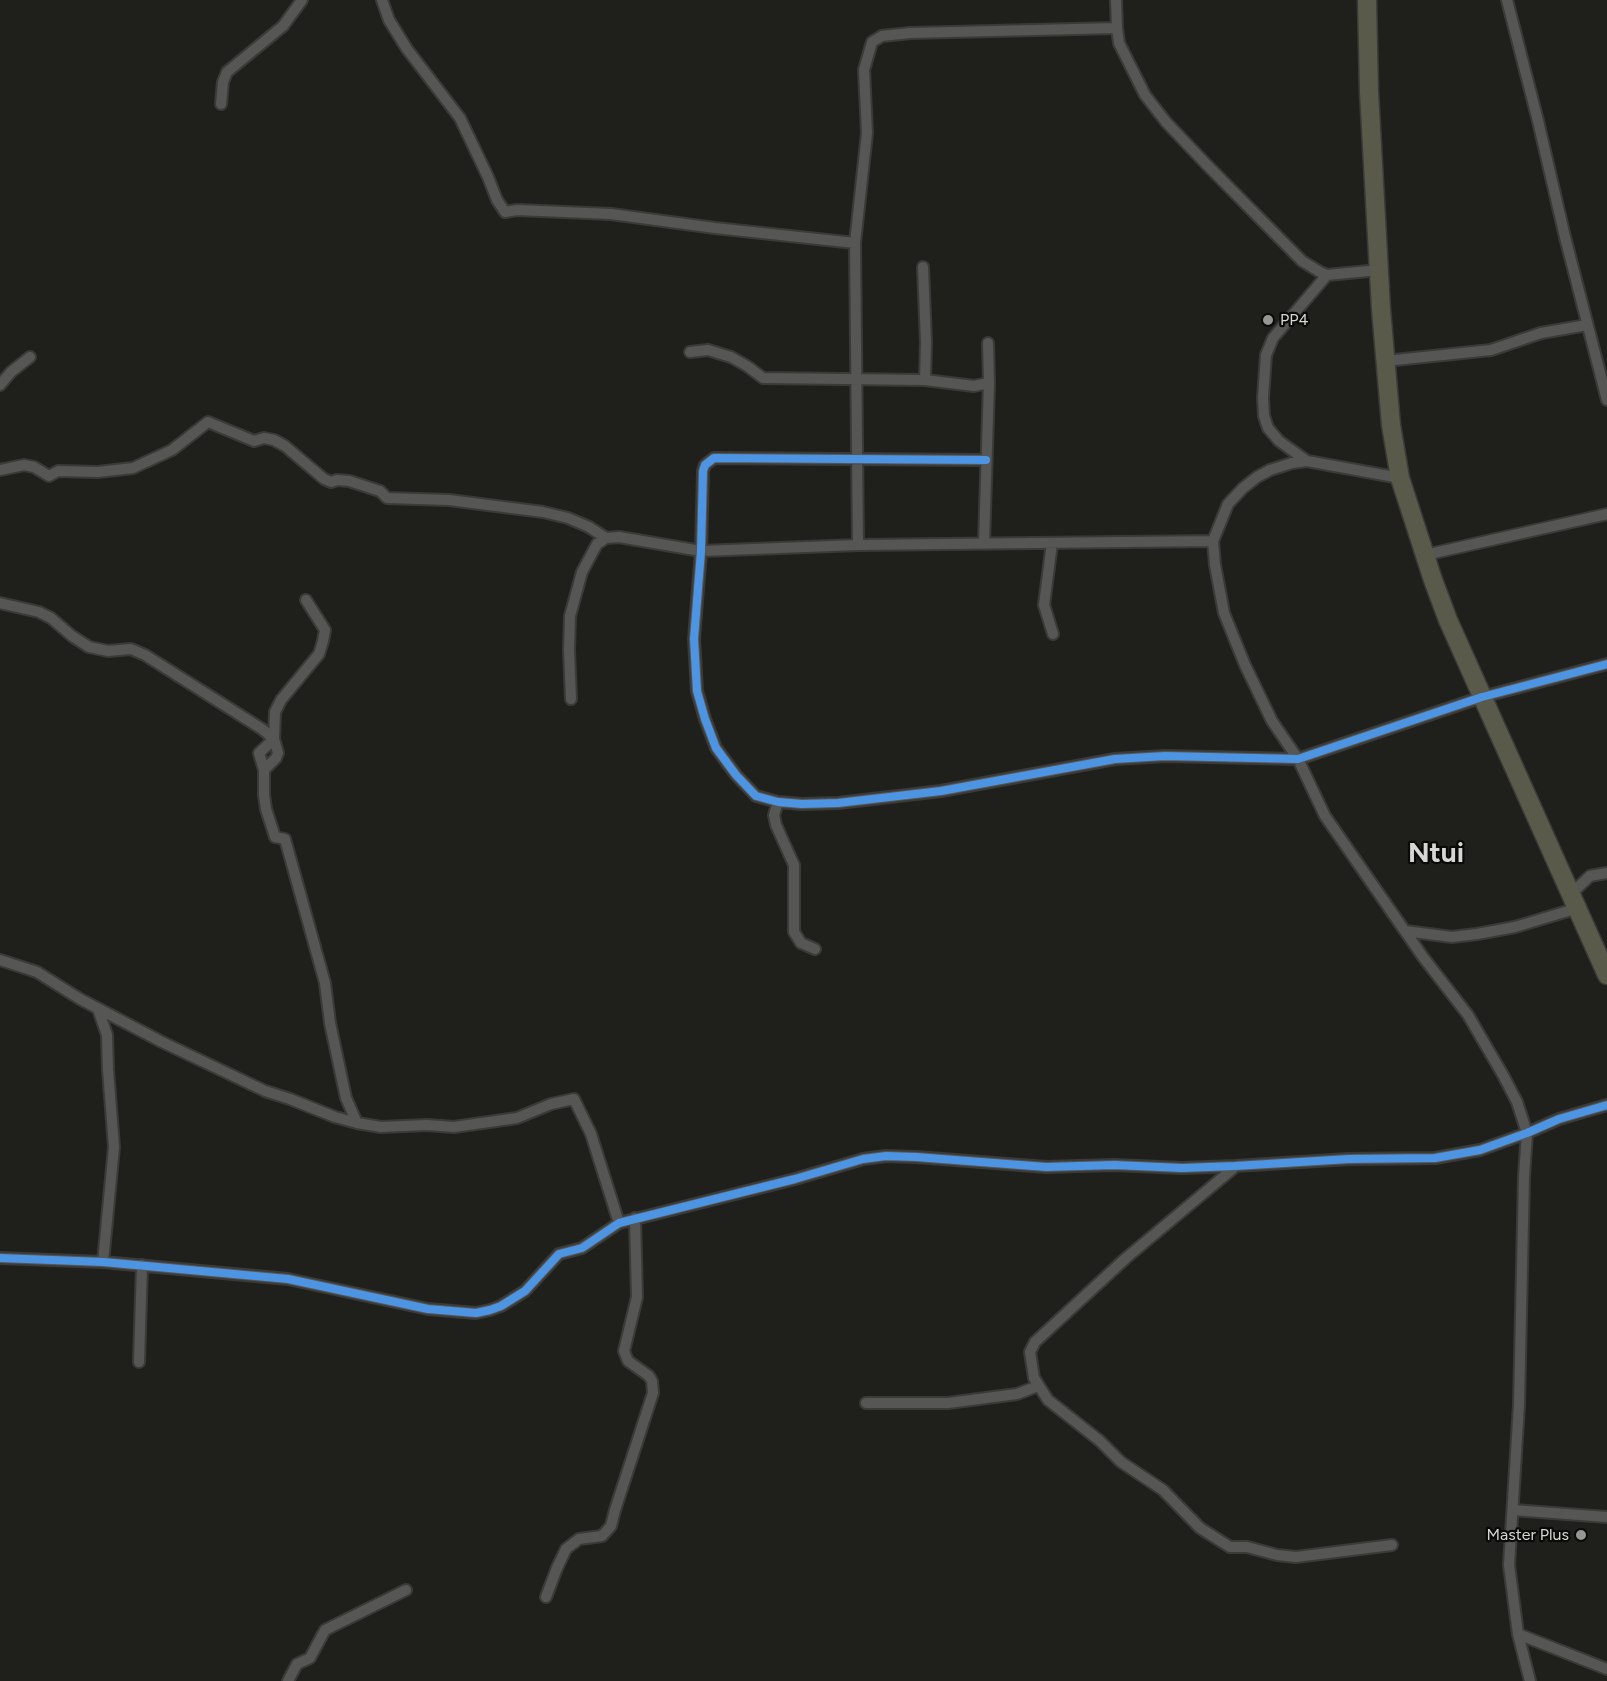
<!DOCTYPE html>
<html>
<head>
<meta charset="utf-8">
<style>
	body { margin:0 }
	canvas { display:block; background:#1f201c }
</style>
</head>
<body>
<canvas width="1607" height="1681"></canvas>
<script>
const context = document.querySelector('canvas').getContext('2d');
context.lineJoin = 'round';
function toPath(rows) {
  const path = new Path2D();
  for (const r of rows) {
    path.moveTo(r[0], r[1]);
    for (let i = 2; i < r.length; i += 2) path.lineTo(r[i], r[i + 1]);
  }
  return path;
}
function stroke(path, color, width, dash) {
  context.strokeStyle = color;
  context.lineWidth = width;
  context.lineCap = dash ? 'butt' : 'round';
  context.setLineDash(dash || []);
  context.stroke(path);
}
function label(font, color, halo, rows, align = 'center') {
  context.font = font + ' Figtree,sans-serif';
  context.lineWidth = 4.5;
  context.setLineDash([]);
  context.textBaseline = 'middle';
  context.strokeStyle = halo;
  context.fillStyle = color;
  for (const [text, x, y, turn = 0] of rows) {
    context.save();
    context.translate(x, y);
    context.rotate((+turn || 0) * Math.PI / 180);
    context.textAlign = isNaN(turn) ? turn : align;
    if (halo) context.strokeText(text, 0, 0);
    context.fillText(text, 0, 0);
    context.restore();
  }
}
const minor = toPath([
	[382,0,389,20,407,49,460,118,488,177,497,200,505,212,517,210,611,214,715,228,855,243],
	[1116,0,1117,28,1119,43,1145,95,1166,122,1208,166,1302,261,1320,272,1327,275,1379,270],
	[1507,0,1538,121,1565,237,1607,400],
	[221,104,223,82,227,72,283,26,302,0],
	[923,267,926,342,925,380],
	[690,352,708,350,731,357,747,366,763,378,925,380,974,386,989,383],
	[1385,361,1491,350,1541,333,1587,325],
	[0,385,11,372,30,357],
	[986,460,714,458,705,465,703,471,701,551,694,639,697,691,705,719,716,748,736,775,756,796,778,802,802,804,838,803,941,791,1115,759,1165,756,1298,759,1482,697,1607,664],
	[1307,461,1279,441,1268,428,1264,416,1263,398,1266,355,1273,338,1327,275],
	[0,470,24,465,34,467,49,476,58,471,98,472,133,468,172,450,208,422,254,441,264,438,274,440,285,446,324,479,331,482,337,480,349,481,380,491,387,498,449,500,543,512,568,518,589,527,606,538],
	[1400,478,1307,461,1292,463,1270,470,1257,477,1243,488,1228,504,1213,541,1215,565,1224,613,1245,665,1272,721,1298,759,1325,816,1423,957,1468,1015,1503,1075,1517,1102,1527,1133,1524,1176,1519,1405,1509,1565,1518,1634,1530,1681],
	[984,543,989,383,988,343],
	[1052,543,1044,605,1053,634],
	[858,545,855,243,867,133,864,70,872,42,882,36,910,33,1117,28],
	[1425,555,1607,514],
	[306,600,325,630,323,641,319,654,281,700,275,712,274,739,259,753,264,770,264,795,266,809,275,837,285,839,325,983,330,1023,346,1098,357,1123],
	[0,603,39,612,51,618,72,636,89,647,108,651,131,649,145,655,262,729,274,739,278,753,276,758,264,770],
	[571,699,569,650,570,616,582,572,597,544,606,538,619,537,701,551,858,545,1213,541],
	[778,802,774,815,776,825,794,865,794,932,801,943,815,949],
	[1572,893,1590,876,1607,873],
	[1405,931,1452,937,1477,934,1515,927,1578,908],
	[0,960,37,972,80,999,162,1042,265,1091,290,1099,335,1117,357,1123,381,1127,427,1125,454,1127,517,1118,551,1104,574,1099,591,1134,619,1223],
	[98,1009,107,1035,108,1070,114,1147,103,1262],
	[1235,1167,1126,1258,1035,1342,1030,1352,1034,1378,1048,1400,1100,1441,1121,1462,1163,1490,1200,1528,1230,1547,1247,1547,1277,1555,1296,1557,1392,1545],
	[0,1258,103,1262,288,1279,428,1309,476,1313,490,1310,501,1306,525,1291,559,1254,582,1248,619,1223,795,1179,863,1159,886,1156,916,1157,1046,1167,1114,1165,1182,1168,1235,1166,1349,1159,1435,1158,1480,1150,1527,1133,1559,1119,1607,1105],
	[139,1362,142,1265],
	[866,1403,948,1403,1017,1394,1038,1386],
	[1513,1510,1607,1517],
	[546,1597,557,1568,566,1549,579,1539,602,1536,611,1526,615,1510,653,1393,652,1381,649,1376,628,1361,624,1351,637,1297,635,1218],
	[1518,1634,1607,1669],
	[288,1681,297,1664,310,1658,325,1630,406,1590]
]);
const trunk = toPath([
	[1367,0,1369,92,1381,309,1391,425,1400,478,1433,580,1448,620,1607,975]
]);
const cycleway = toPath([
	[986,460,714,458,705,465,703,471,701,551,694,639,697,691,705,719,716,748,736,775,756,796,778,802,802,804,838,803,941,791,1115,759,1165,756,1298,759,1482,697,1607,664],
	[0,1258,103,1262,288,1279,428,1309,476,1313,490,1310,501,1306,525,1291,559,1254,582,1248,619,1223,795,1179,863,1159,886,1156,916,1157,1046,1167,1114,1165,1182,1168,1235,1166,1349,1159,1435,1158,1480,1150,1527,1133,1559,1119,1607,1105]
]);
const markers = [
	[1268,320,6,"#969792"],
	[1581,1535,6,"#969792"]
];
const poiNames = [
	["PP4",1280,320],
	["Master Plus",1569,1535,"right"]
];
const townNames = [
	["Ntui",1436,854]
];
stroke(minor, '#3a3a38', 14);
stroke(trunk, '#3a3a38', 21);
stroke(minor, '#565654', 10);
stroke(trunk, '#5a5a4a', 18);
stroke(cycleway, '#4d94e3', 8);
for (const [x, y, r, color] of markers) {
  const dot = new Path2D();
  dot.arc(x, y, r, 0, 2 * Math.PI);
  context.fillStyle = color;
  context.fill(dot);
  stroke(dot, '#0a0a08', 2);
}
label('16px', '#d6d7d2', '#0a0a08', poiNames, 'left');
label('bold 28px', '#d6d7d2', '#0a0a08', townNames);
</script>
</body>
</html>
